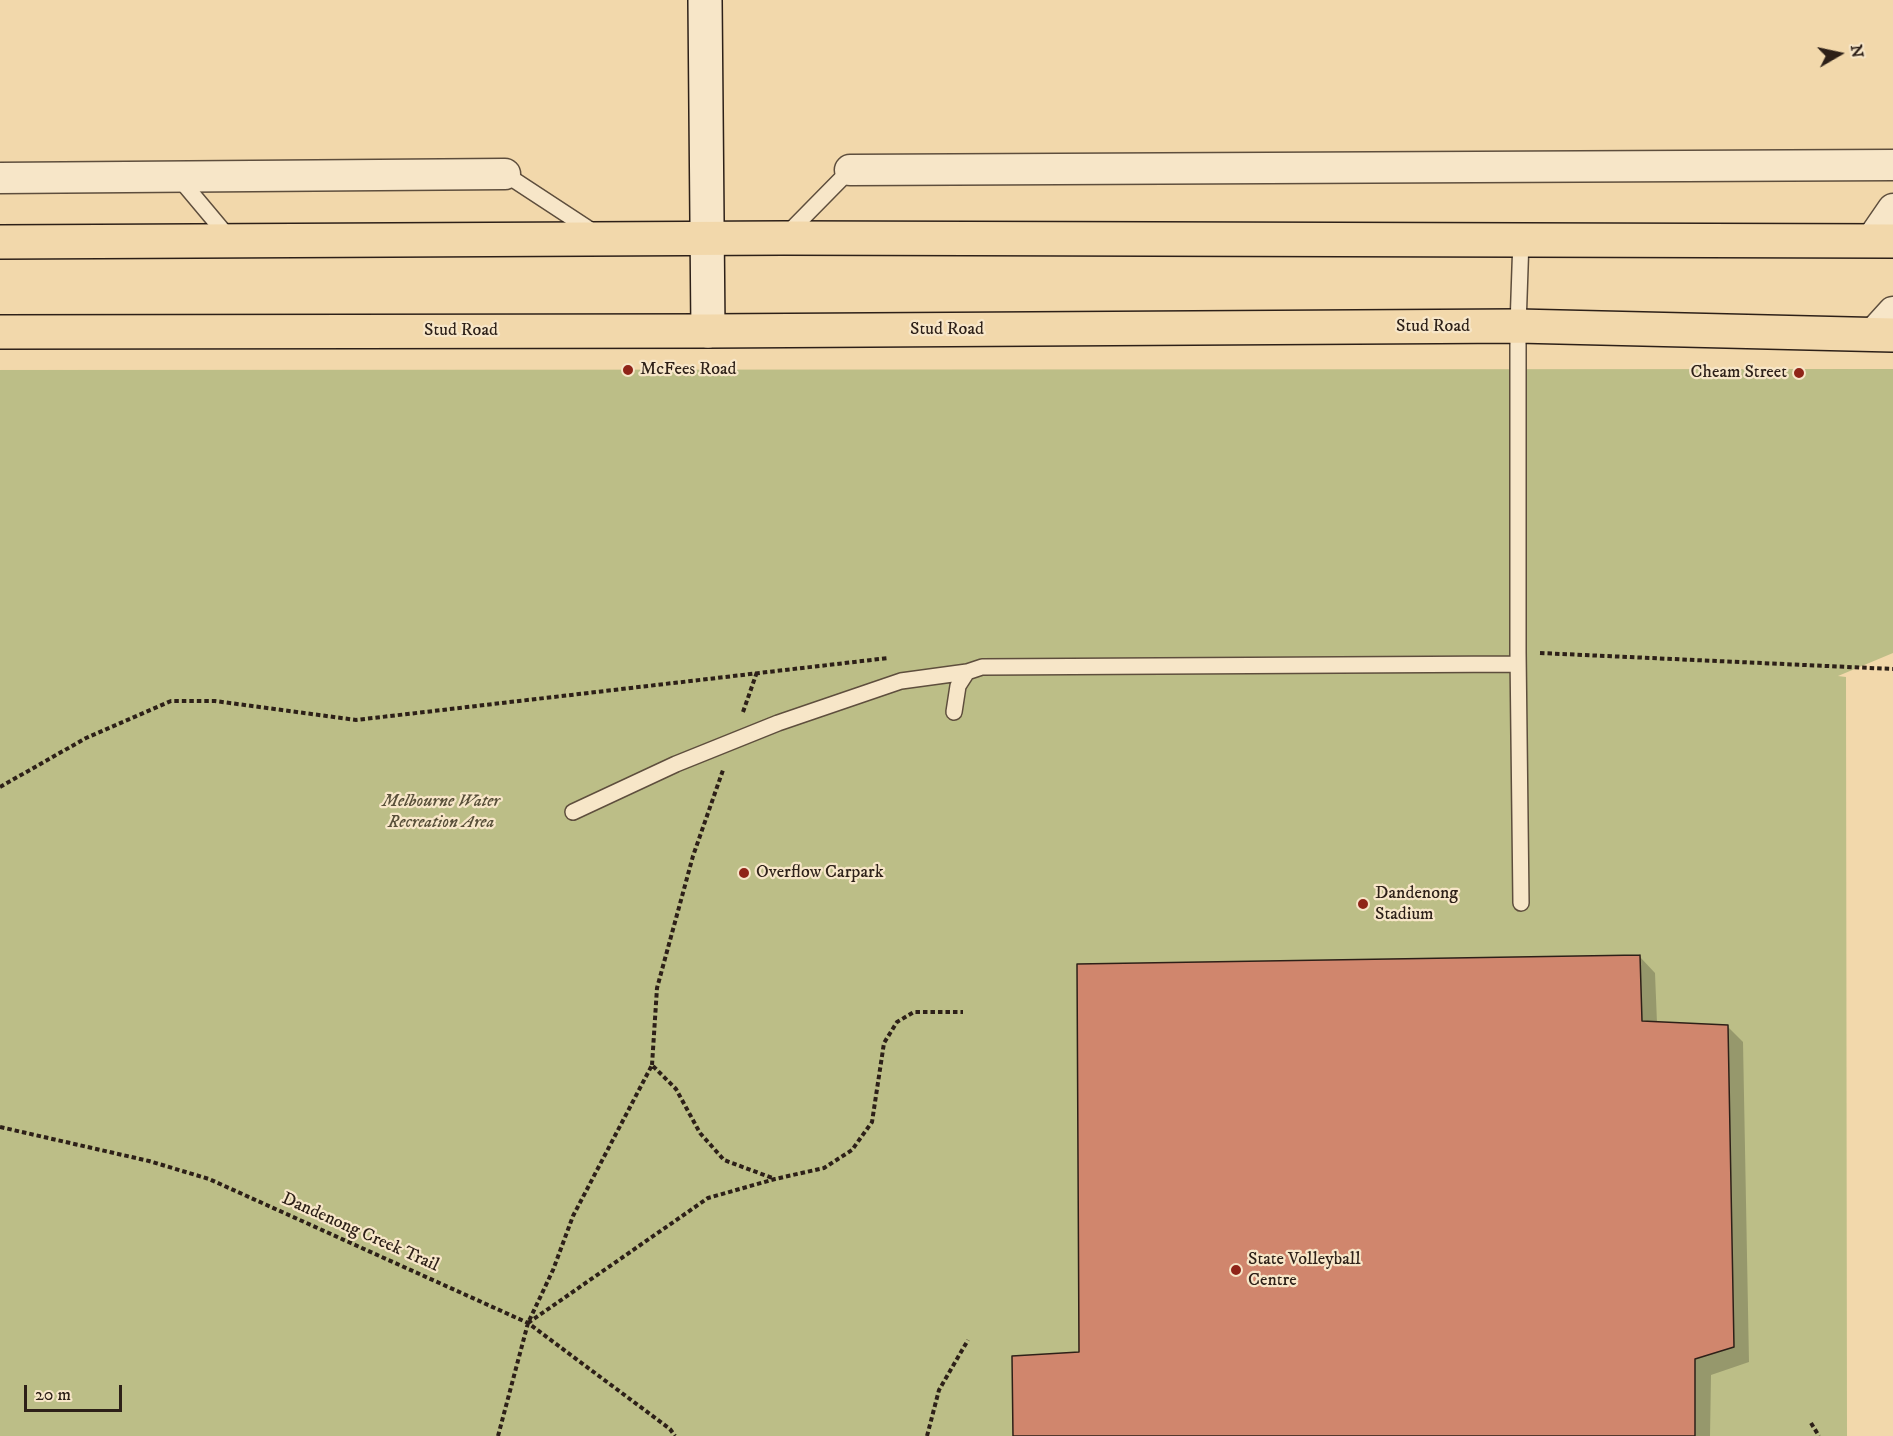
<!DOCTYPE html>
<html>
<head>
<meta charset="utf-8">
<style>
	body { margin:0 }
	#map { position:relative; width:1893px; height:1436px; overflow:hidden; background:#f2d8ab; font-family:"IM FELL DW Pica",serif }
	canvas { display:block }
	.north { position:absolute; left:1809px; top:24px; width:60px; height:60px; -webkit-text-stroke:4px #f7e6c8; paint-order:stroke; rotate:81deg; font-size:16px; font-weight:700; line-height:24px; text-align:center; color:#2d2018 }
	.north::after { content:''; display:block; margin:auto; width:21px; height:27px; background:#2d2018; clip-path:polygon(50% 0,100% 100%,50% 72%,0 100%) }
	.scale { position:absolute; left:24px; top:1385px; width:98px; height:27px; box-sizing:border-box; border:3px solid #2d2018; border-top:0; padding-left:8px; font-size:18px; line-height:21px; white-space:nowrap; color:#2d2018; -webkit-text-stroke:4px #f7e6c8; paint-order:stroke }
</style>
</head>
<body>
<div id="map">
<canvas width="1893" height="1436"></canvas>
<div class="north">N</div>
<div class="scale">20 m</div>
</div>
<script>
const context = document.querySelector('canvas').getContext('2d');
context.lineJoin = 'round';
function fill(path, color) {
  context.fillStyle = color;
  context.fill(path, 'evenodd');
}
function toPath(rows) {
  const path = new Path2D();
  for (const r of rows) {
    path.moveTo(r[0], r[1]);
    for (let i = 2; i < r.length; i += 2) path.lineTo(r[i], r[i + 1]);
  }
  return path;
}
function stroke(path, color, width, dash) {
  context.strokeStyle = color;
  context.lineWidth = width;
  context.lineCap = dash ? 'butt' : 'round';
  context.setLineDash(dash || []);
  context.stroke(path);
}
function label(font, color, halo, rows, align = 'center') {
  context.font = font + ' "IM FELL DW Pica",serif';
  context.lineWidth = 4.5;
  context.setLineDash([]);
  context.textBaseline = 'middle';
  context.strokeStyle = halo;
  context.fillStyle = color;
  for (const [text, x, y, turn = 0] of rows) {
    context.save();
    context.translate(x, y);
    context.rotate((+turn || 0) * Math.PI / 180);
    context.textAlign = isNaN(turn) ? turn : align;
    if (halo) context.strokeText(text, 0, 0);
    context.fillText(text, 0, 0);
    context.restore();
  }
}
const green = toPath([
	[1893,369,1893,653,1838,676,1846,677,1847,1436,0,1436,0,370]
]);
const shadow = toPath([
	[1640,957,1655,973,1657,1023,1727,1026,1743,1042,1749,1362,1711,1375,1710,1436,1015,1436,1080,1354]
]);
const building = toPath([
	[1640,955,1642,1021,1728,1025,1734,1347,1695,1359,1695,1436,1013,1436,1012,1356,1079,1352,1077,964,1640,955]
]);
const path = toPath([
	[1540,653,1893,669],
	[743,712,757,672],
	[0,787,86,738,171,701,215,701,356,720,888,658],
	[652,1065,657,988,693,856,723,770],
	[0,1127,149,1161,209,1179,528,1323,670,1429,675,1436],
	[528,1323,708,1198,775,1179,824,1168,852,1150,872,1122,884,1043,897,1022,914,1012,963,1012],
	[1811,1423,1819,1436],
	[498,1436,528,1323,553,1270,573,1216,652,1065,676,1089,700,1133,724,1160,775,1179],
	[927,1436,939,1390,968,1340]
]);
const lane = toPath([
	[505,174,595,233],
	[178,177,230,239],
	[786,235,850,170],
	[1521,239,1518,326,1518,652,1521,903],
	[954,712,958,686,967,672,982,667,1518,664],
	[573,812,676,764,778,723,901,681,967,672]
]);
const street = toPath([
	[850,170,1893,165],
	[0,178,505,174],
	[1871,241,1893,209],
	[1873,334,1893,312]
]);
const secondary = toPath([
	[705,0,708,331]
]);
const highway = toPath([
	[0,242,784,238,1893,241],
	[0,332,708,331,1518,326,1893,335]
]);
const markers = [
	[628,370,6,"#8f2418"],
	[1799,373,6,"#8f2418"],
	[744,873,6,"#8f2418"],
	[1363,904,6,"#8f2418"],
	[1236,1270,6,"#8f2418"]
];
const streetNames = [
	["Stud Road",1433,327],
	["Stud Road",947,330],
	["Stud Road",461,331],
	["Dandenong Creek Trail",360,1233,24]
];
const poiNames = [
	["McFees Road",640,370],
	["Cheam Street",1787,373,"right"],
	["Overflow Carpark",756,873],
	["Dandenong",1375,894],
	["Stadium",1375,915],
	["State Volleyball",1248,1260],
	["Centre",1248,1281]
];
const parkNames = [
	["Melbourne Water",441,802],
	["Recreation Area",441,823]
];
fill(green, '#bcbe87');
fill(shadow, '#0003');
fill(building, '#d0866d');
stroke(building, '#2d2018', 1.5);
stroke(lane, '#5e4e3d', 18);
stroke(street, '#5e4e3d', 33);
stroke(secondary, '#2d2018', 36);
stroke(highway, '#2d2018', 36);
stroke(path, '#2d2018', 4, [4.5, 3]);
stroke(lane, '#f7e6c8', 15);
stroke(street, '#f7e6c8', 30);
stroke(secondary, '#f7e6c8', 33);
stroke(highway, '#f2d8ab', 33);
for (const [x, y, r, color] of markers) {
  const dot = new Path2D();
  dot.arc(x, y, r, 0, 2 * Math.PI);
  context.fillStyle = color;
  context.fill(dot);
  stroke(dot, '#f7e6c8', 2);
}
label('18px', '#2d2018', '#f7e6c8', streetNames);
label('18px', '#2d2018', '#f7e6c8', poiNames, 'left');
label('italic 18px', '#584f39', '#f7e6c8', parkNames);
</script>
</body>
</html>
